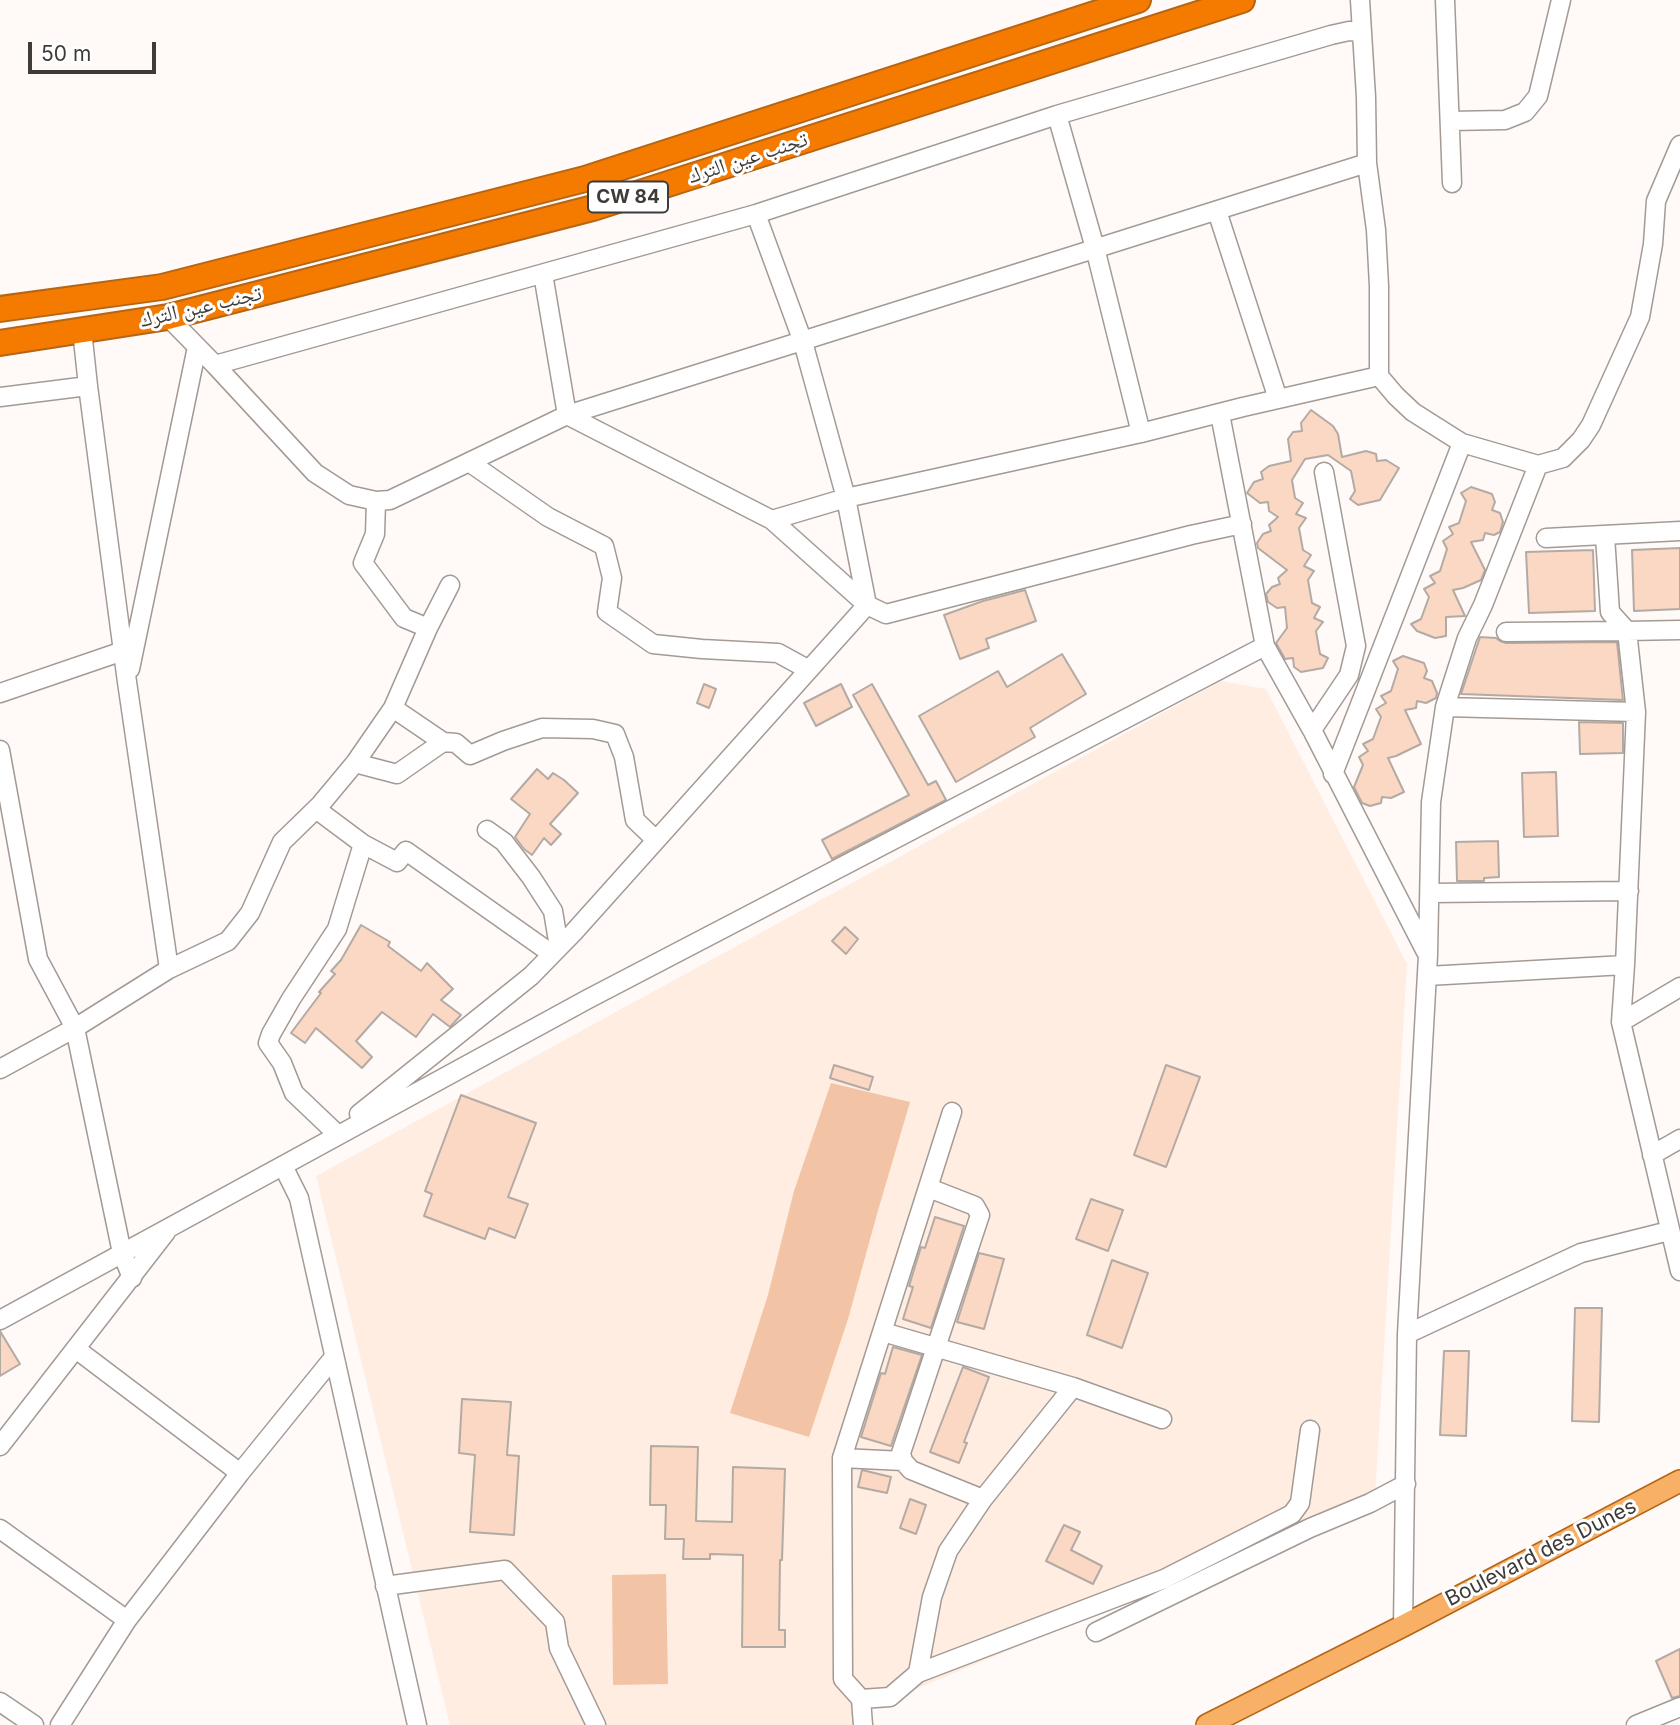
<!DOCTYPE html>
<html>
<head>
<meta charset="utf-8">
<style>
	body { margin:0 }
	#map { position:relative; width:1680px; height:1725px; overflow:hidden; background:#fffaf8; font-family:Inter,sans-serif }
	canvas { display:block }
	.scale { position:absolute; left:28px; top:42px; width:128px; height:32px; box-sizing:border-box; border:4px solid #3f3b38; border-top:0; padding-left:9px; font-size:21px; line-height:24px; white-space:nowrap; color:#3f3b38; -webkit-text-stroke:5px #fff; paint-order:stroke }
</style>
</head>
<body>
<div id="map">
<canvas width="1680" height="1725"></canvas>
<div class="scale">50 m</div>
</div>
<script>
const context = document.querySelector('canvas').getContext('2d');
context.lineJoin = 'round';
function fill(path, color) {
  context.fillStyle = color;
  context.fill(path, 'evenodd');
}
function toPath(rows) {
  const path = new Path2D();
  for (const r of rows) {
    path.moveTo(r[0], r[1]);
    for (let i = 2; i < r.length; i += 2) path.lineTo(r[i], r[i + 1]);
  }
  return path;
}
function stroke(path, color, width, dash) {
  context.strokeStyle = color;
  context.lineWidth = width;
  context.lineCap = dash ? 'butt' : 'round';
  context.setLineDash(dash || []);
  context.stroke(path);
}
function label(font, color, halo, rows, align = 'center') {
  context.font = font + ' Inter,"Noto Naskh Arabic",sans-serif';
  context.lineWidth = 6;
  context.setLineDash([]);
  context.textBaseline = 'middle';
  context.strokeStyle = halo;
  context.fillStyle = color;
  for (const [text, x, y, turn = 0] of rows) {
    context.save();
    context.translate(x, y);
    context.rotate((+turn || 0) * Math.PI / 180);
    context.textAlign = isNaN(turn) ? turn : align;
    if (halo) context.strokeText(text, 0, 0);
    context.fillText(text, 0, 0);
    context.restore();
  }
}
const built = toPath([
	[1221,681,1266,689,1407,964,1375,1498,856,1714,853,1725,450,1725,316,1176]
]);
const green = toPath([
	[831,1083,910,1102,877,1214,848,1319,809,1437,730,1413,768,1295,794,1191],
	[666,1574,668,1684,613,1685,612,1575]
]);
const building = toPath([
	[1311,410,1333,426,1338,434,1342,457,1366,451,1376,454,1377,461,1386,460,1399,468,1380,500,1358,505,1350,499,1355,491,1351,471,1328,455,1305,459,1292,480,1295,498,1303,503,1296,514,1306,518,1299,528,1303,550,1311,555,1304,566,1314,571,1308,580,1312,603,1320,607,1314,618,1323,622,1316,631,1320,654,1328,658,1323,668,1301,672,1294,667,1293,658,1285,659,1276,643,1287,628,1285,607,1277,608,1268,602,1266,594,1272,587,1280,584,1278,578,1287,570,1258,548,1257,543,1263,534,1271,531,1269,525,1278,517,1269,511,1268,502,1260,503,1247,493,1254,482,1263,479,1261,472,1269,466,1291,461,1288,439,1293,432,1302,431,1301,423,1311,410],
	[1471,487,1492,494,1495,502,1492,510,1500,513,1503,522,1500,532,1494,535,1485,533,1483,540,1471,542,1485,570,1481,580,1463,588,1453,590,1465,616,1446,617,1446,636,1435,638,1417,631,1411,624,1421,619,1429,597,1424,589,1435,583,1430,576,1440,571,1447,549,1443,541,1453,534,1449,527,1459,523,1466,501,1461,493,1471,487],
	[1680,548,1680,609,1634,611,1632,550,1680,548],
	[1593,550,1595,611,1529,613,1526,552,1593,550],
	[1025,590,1036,621,986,639,989,648,960,659,944,615,983,601,1025,590],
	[1480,637,1496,638,1500,641,1506,643,1617,642,1623,700,1461,694,1480,637],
	[1062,654,1086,694,1030,728,1035,737,956,782,919,716,998,671,1007,687,1062,654],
	[1403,656,1424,663,1427,671,1424,678,1432,681,1437,693,1436,698,1426,703,1417,701,1416,708,1405,710,1421,744,1396,756,1388,758,1404,792,1391,798,1382,797,1381,803,1370,806,1362,803,1354,787,1363,765,1359,757,1368,751,1363,744,1373,739,1381,717,1376,709,1386,703,1381,696,1391,691,1398,669,1393,661,1403,656],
	[704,684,716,689,709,708,697,703,704,684],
	[841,684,852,707,816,726,804,703,841,684],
	[872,684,928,785,936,781,946,800,832,859,822,840,909,795,853,695,872,684],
	[1579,722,1623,723,1623,753,1580,754,1579,722],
	[537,769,548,779,553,773,564,780,578,793,550,824,561,834,551,845,544,838,532,855,524,849,515,837,530,814,511,799,537,769],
	[1556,772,1558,836,1524,837,1522,773,1556,772],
	[1498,841,1499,877,1484,878,1484,881,1457,881,1456,842,1498,841],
	[361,925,390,942,388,946,421,971,427,963,453,989,441,1000,461,1015,450,1027,433,1014,416,1037,382,1012,356,1041,372,1057,362,1068,316,1028,305,1043,291,1033,321,993,319,992,335,974,331,971,341,960,361,925],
	[845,927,858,939,846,954,832,941,845,927],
	[834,1065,873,1077,869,1090,830,1078,834,1065],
	[1166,1065,1200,1077,1166,1167,1134,1155,1166,1065],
	[461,1095,536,1123,508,1197,528,1204,515,1238,489,1228,485,1239,424,1216,432,1194,425,1191,461,1095],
	[1091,1199,1123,1210,1108,1251,1076,1239,1091,1199],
	[935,1217,964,1226,931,1328,903,1319,913,1287,909,1286,921,1247,925,1248,935,1217],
	[979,1253,1004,1259,984,1329,957,1322,979,1253],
	[1112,1260,1148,1273,1122,1348,1087,1335,1112,1260],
	[1575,1308,1602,1308,1599,1422,1572,1421,1575,1308],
	[0,1331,20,1364,0,1376,0,1331],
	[893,1347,922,1355,891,1446,861,1437,881,1373,885,1374,893,1347],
	[1444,1351,1469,1351,1466,1436,1440,1435,1444,1351],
	[963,1367,989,1377,964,1442,967,1443,959,1463,930,1452,963,1367],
	[462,1399,511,1402,507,1455,519,1456,514,1535,470,1532,475,1455,459,1453,462,1399],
	[651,1446,698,1447,696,1521,732,1522,733,1467,785,1469,782,1560,780,1560,779,1630,785,1630,785,1647,742,1647,743,1555,710,1554,710,1559,683,1559,684,1539,665,1539,666,1505,650,1505,651,1446],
	[862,1470,891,1477,887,1493,858,1487,862,1470],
	[910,1499,926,1505,916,1534,900,1528,910,1499],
	[1064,1525,1080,1532,1071,1550,1102,1566,1093,1584,1046,1561,1064,1525],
	[1680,1649,1680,1696,1672,1698,1656,1661,1680,1649]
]);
const minor = toPath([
	[1360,0,1366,97,1367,163,1376,230,1379,286,1379,376,1396,396,1413,412,1462,443,1538,465,1563,458,1581,440,1591,425,1640,317,1653,244,1656,201,1680,145],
	[1445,0,1452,183],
	[1057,115,1095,248,1141,433],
	[1450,121,1505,120,1525,112,1538,96,1561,0],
	[1217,211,1278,399],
	[756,214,803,342,846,498,867,605],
	[543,274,567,415,772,520,867,605,886,614,1191,535,1242,524],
	[168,317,215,365,315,473,349,495,376,501,390,500,567,415,1367,163],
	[82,330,88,386,127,682,169,969],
	[215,365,756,214,1057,115,1331,35,1349,31,1362,32],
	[0,397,88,386],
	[1220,414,1265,646,1312,730,1426,952],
	[469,462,548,517,604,546,612,578,607,612,653,644,702,649,778,653,809,670],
	[376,501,375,534,363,563,404,618,428,628],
	[772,520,846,498,1141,433,1243,407,1379,376],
	[1546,538,1680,531],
	[1680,630,1627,631,1636,712,1625,965,1621,1022,1680,1271],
	[1506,632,1627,631,1610,612,1605,536],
	[130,669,197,347],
	[0,693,123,651],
	[1445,707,1636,712],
	[393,708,443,742,456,743,470,755,503,741,542,728,593,729,615,734,624,757,635,820,656,840],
	[1312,730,1349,675,1356,646,1324,472],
	[0,750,38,959,75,1028,122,1253,132,1278],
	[355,763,397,774,443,742],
	[1333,774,1462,443],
	[316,809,363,844,337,929,291,999,271,1034,268,1043,282,1063,294,1093,336,1133],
	[487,830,504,842,531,877,553,911,559,947],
	[363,844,397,862,406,851,552,954],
	[1430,893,1629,891],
	[1427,976,1625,965],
	[1621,1022,1680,987],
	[0,1069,75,1028,169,969,228,941,250,913,282,842,320,805,355,763,393,708,428,628,450,585],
	[359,1114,531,976,573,933,867,605],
	[1652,1155,1680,1139],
	[283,1166,299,1198,417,1725],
	[929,1188,975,1206,980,1215,901,1453,903,1461,911,1470,983,1499],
	[0,1320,588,999,1265,646],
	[883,1332,1073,1387,1162,1419],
	[1407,1334,1581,1253,1669,1231],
	[76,1349,240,1473],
	[0,1446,166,1232],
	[842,1458,903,1461],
	[0,1529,127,1620],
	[385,1586,505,1570,555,1622,559,1648,596,1725],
	[1403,1626,1407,1334,1428,955,1431,802,1445,707,1467,638,1483,605,1538,465],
	[1096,1632,1310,1528,1370,1503,1406,1484],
	[918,1673,932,1597,948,1551,983,1499,1073,1387],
	[861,1699,890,1697,918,1673,1164,1579,1292,1514,1300,1503,1310,1430],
	[0,1702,34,1725],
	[60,1725,127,1620,240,1473,334,1357],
	[863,1725,861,1699,843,1679,842,1458,952,1112],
	[1636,1725,1680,1707]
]);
const major = toPath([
	[1207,1725,1403,1626,1680,1481]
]);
const highway = toPath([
	[0,309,162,287,585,179,1138,0],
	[0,343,168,317,593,208,1242,0]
]);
const shields = [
	[628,197,80]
];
const shieldNames = [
	["CW 84",628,197]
];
const streetNames = [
	["تجنب عين الترك",748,158,-18],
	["تجنب عين الترك",201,307,-13],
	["Boulevard des Dunes",1541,1553,-27]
];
fill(built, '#ffede2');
fill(green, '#f3c3a6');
fill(building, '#fad8c3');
stroke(building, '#b4aaa4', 2);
stroke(minor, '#a39a94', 21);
stroke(major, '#b56514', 24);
stroke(highway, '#b56514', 28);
stroke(minor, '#fff', 18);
stroke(major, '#f8b066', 21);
stroke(highway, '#f47b00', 24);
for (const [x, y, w] of shields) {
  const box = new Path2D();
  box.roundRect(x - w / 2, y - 15.5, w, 31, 5);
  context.fillStyle = '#fff';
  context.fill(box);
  stroke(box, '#3f3b38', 2);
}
label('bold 19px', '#3f3b38', null, shieldNames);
label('21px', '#3f3b38', '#fff', streetNames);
</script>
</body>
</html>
